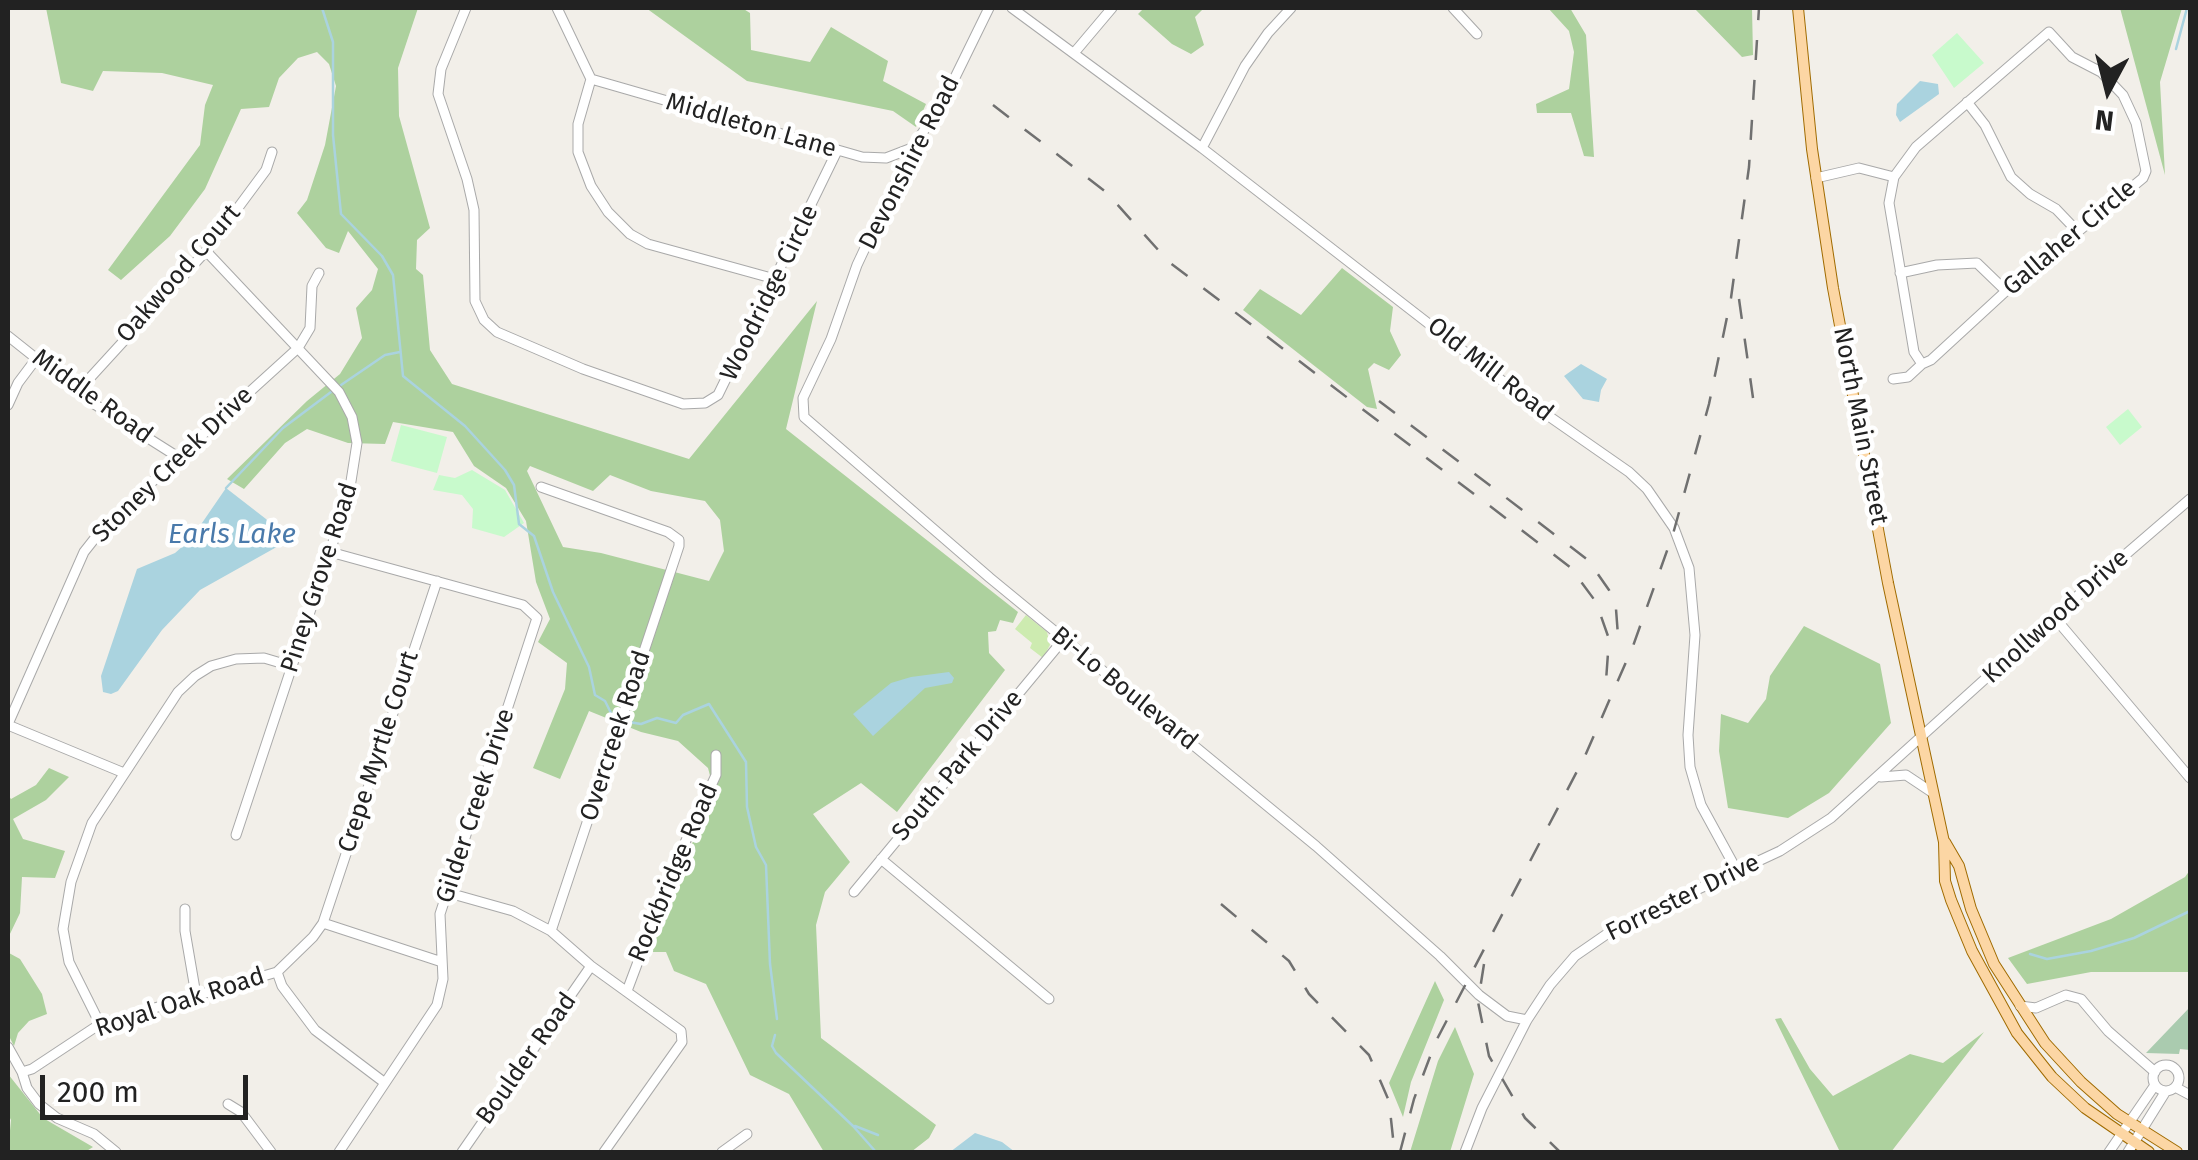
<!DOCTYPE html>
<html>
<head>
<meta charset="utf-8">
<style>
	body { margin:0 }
	#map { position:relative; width:2198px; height:1160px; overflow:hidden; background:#f2efe9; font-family:"Fira Sans",sans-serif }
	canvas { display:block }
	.frame { position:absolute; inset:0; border:10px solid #222; pointer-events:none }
	.north { position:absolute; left:2058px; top:40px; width:100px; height:100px; -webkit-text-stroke:8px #fff; paint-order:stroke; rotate:187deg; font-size:28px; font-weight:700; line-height:40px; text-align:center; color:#222 }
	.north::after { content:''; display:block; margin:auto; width:35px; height:45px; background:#222; clip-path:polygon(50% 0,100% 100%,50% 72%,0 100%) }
	.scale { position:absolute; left:40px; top:1075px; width:208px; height:45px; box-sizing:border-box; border:5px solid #222; border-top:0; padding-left:12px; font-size:30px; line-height:35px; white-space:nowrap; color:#222; -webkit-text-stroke:8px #fff; paint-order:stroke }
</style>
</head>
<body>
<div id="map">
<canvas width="2198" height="1160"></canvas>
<div class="frame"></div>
<div class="north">N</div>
<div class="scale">200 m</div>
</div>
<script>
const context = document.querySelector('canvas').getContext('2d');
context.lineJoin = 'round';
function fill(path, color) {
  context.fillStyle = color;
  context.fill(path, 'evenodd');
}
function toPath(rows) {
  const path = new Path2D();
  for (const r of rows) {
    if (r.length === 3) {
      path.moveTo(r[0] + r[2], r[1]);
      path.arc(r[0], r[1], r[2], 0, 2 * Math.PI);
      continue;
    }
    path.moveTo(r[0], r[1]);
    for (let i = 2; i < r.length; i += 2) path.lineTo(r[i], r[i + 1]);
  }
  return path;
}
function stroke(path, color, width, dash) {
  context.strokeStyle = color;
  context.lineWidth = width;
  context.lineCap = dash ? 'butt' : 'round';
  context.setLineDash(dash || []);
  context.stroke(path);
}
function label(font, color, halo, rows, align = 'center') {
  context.font = font + ' "Fira Sans",sans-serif';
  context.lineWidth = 9;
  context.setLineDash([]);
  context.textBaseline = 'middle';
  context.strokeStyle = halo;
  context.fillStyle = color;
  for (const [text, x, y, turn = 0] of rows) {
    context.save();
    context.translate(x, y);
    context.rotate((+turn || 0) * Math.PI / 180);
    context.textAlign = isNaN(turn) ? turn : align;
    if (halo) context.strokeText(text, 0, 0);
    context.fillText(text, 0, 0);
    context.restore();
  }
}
const grass = toPath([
	[1026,615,1047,632,1050,645,1043,658,1030,648,1032,643,1015,629]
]);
const forest = toPath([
	[46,8,418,8,398,68,399,116,430,228,417,240,416,269,423,275,430,350,452,384,689,459,817,301,786,429,1018,612,1013,623,1000,620,996,631,988,632,989,653,1005,670,897,812,861,783,813,814,850,862,825,892,816,925,821,1038,936,1125,929,1138,911,1152,824,1152,789,1094,750,1075,706,984,674,971,666,952,647,952,714,791,708,768,678,741,641,732,589,711,560,779,533,768,565,689,567,663,538,642,550,619,536,582,526,521,506,488,474,466,453,432,393,422,385,444,348,443,307,429,285,443,244,489,227,479,307,401,340,374,362,338,356,308,372,290,378,269,348,231,339,253,326,248,297,213,307,200,325,145,336,86,329,64,317,52,298,58,279,78,269,107,241,109,205,189,170,236,121,280,108,270,200,145,205,105,213,85,162,73,103,71,93,91,61,83],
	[530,466,593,491,610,475,651,491,705,501,720,520,724,551,709,581,601,553,563,547,527,471],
	[646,8,742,8,750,13,751,50,810,62,831,27,888,61,883,81,926,104,916,127,893,111,747,81],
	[1144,8,1204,8,1195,17,1204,45,1191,54,1172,44,1138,14],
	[1548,8,1570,8,1586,35,1594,157,1584,156,1571,113,1537,113,1536,104,1569,89,1574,52,1569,31],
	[1694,8,1752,8,1753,55,1742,57],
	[2120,8,2182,8,2160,82,2165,175],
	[1342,268,1393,307,1390,331,1401,355,1389,370,1374,363,1368,369,1377,409,1367,407,1243,310,1260,289,1301,315],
	[1804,626,1880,664,1891,723,1829,793,1788,818,1728,808,1719,751,1721,714,1748,723,1766,699,1770,676],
	[49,768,69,777,46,800,13,819,23,839,65,851,55,878,22,877,20,913,9,936,9,953,20,959,42,994,47,1014,29,1021,18,1033,14,1046,8,1034,8,795,11,799,36,785],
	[2190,870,2190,972,2091,972,2027,984,2008,958,2111,919,2185,877],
	[1435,981,1444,1000,1411,1082,1403,1117,1389,1083],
	[1781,1018,1810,1069,1833,1096,1910,1054,1943,1063,1984,1032,1891,1152,1840,1152,1775,1019],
	[1455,1027,1474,1074,1450,1152,1410,1152,1438,1061],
	[8,1074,43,1118,93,1147,85,1152,8,1152,11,1120,8,1114]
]);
const cemetery = toPath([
	[2190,1007,2190,1050,2180,1049,2179,1054,2146,1053]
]);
const park = toPath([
	[1957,33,1984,63,1954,88,1932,55],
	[2128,409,2142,427,2120,445,2106,427],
	[401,425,447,437,437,473,391,461],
	[472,470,505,490,524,523,504,537,472,528,473,509,462,495,433,490,439,475,455,478]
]);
const water = toPath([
	[1920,81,1938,84,1939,94,1900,122,1896,115,1897,104],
	[1581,364,1607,379,1601,390,1599,402,1583,399,1564,376],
	[226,488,266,519,282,537,282,544,200,590,162,630,118,691,111,694,103,692,101,676,137,569,175,553,191,539],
	[949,672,954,678,952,683,925,688,873,736,853,714,891,683,911,677],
	[975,1133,1002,1142,1015,1152,950,1152]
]);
const stream = toPath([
	[322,8,333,42,333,135,341,214,382,256,393,275,403,376,465,426,505,470,514,485,519,524,534,536,553,592,589,667,595,695,605,701,612,715],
	[2176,49,2187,8],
	[341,385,385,355,400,352],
	[226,488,283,428,331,392],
	[629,722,641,724,657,718,676,723,683,715,709,704,746,762,747,807,756,847,766,865,770,964,777,1019],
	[2030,954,2047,959,2091,951,2134,938,2190,911],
	[775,1035,772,1046,776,1053,853,1126,876,1152],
	[855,1126,878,1135]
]);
const minor = toPath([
	[466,8,441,69,438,94,467,179,474,210,475,301,484,320,497,332,583,369,683,404,705,403,718,395,837,151],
	[557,8,591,79,578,124,578,152,591,186,608,212,630,234,648,244,775,279],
	[989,8,942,104,912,148,857,265,831,339,803,398,804,417,990,578,1316,846,1440,956,1479,995,1507,1016,1527,1020],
	[1012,8,1202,148,1540,410,1629,472,1647,489,1674,528,1689,568,1695,635,1688,735,1690,767,1701,805,1736,869],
	[1453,8,1477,34],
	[2049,32,2072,57,2101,72,2123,95,2136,123,2146,171,2143,178,2006,291,1931,360,1922,364,1914,352,1889,203,1894,177,1916,147,2049,32],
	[1074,53,1112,8],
	[591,79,862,157,886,158,912,148],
	[1967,102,1985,125,2011,177,2030,194,2056,209,2078,232],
	[1202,148,1245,66,1268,33,1291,8],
	[1816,178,1859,168,1894,177],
	[206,251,339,392,352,417,357,443,349,494,236,835],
	[1900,273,1937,265,1977,263,2006,291],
	[8,336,91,402,178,457],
	[1893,379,1908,377,1922,364],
	[78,391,206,251,266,170,272,152],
	[8,405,18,383,36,359],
	[541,487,668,532,679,540,679,546,551,931],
	[330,552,523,605,537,618,440,914,443,979,437,1005,339,1152],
	[2055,618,2190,778],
	[8,724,84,552,99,533,178,457,298,348,310,328,312,286,319,273],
	[8,725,124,773],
	[1881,777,1906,775,1933,793],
	[881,859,1049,999],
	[854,892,1063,640],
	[449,893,513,911,551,931,591,966,681,1031,682,1042,604,1152],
	[185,909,185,931,196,995],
	[323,923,442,962],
	[277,972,282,986,315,1030,385,1083],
	[627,991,672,871,716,775,716,755],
	[2020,1006,2036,1008,2066,995,2081,999,2108,1031,2155,1072],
	[100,1024,69,962,63,929,71,882,92,823,178,692,195,676,211,666,236,659,264,658,291,666],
	[8,1047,22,1072,27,1088,39,1104,57,1118,94,1134,116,1152],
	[2166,1078,13],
	[22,1072,32,1069,100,1024,277,972,313,937,323,923,437,581],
	[2175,1087,2190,1095],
	[228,1104,241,1112,271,1152],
	[462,1152,591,966],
	[722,1152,747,1134],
	[1465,1152,1482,1108,1527,1020,1550,985,1575,956,1617,927,1780,851,1831,818,2067,605,2190,499],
	[2109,1152,2155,1085],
	[2128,1152,2166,1091]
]);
const major = toPath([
	[1798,8,1812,149,1833,288,1888,583,1944,842,1945,881,1951,900,1972,951,2017,1033,2052,1077,2085,1108,2149,1152],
	[1945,842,1959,866,1971,909,1994,964,2045,1043,2081,1082,2117,1114,2177,1152]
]);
const rail = toPath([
	[993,105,1106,192,1169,262,1570,567,1596,602,1609,639,1605,695],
	[1739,299,1755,412],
	[1379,401,1588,560,1609,590,1616,609,1619,649],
	[1221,904,1289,961,1309,994,1369,1055,1389,1101,1394,1147],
	[1484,964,1478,1002,1489,1056,1525,1118,1560,1152],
	[1400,1152,1414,1099,1436,1041,1585,756,1633,646,1673,534,1709,404,1731,298,1749,167,1759,8]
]);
const streetNames = [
	["Middleton Lane",751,126,16],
	["Devonshire Road",910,163,-63],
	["Gallaher Circle",2070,238,-40],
	["Oakwood Court",179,274,-49],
	["Woodridge Circle",770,293,-64],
	["Old Mill Road",1490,370,38],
	["Middle Road",92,397,36],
	["North Main Street",1860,426,79],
	["Stoney Creek Drive",173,465,-44],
	["Piney Grove Road",320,578,-72],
	["Knollwood Drive",2056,617,-42],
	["Bi-Lo Boulevard",1124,689,39],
	["Overcreek Road",616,736,-72],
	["Crepe Myrtle Court",379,752,-72],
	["South Park Drive",958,766,-50],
	["Gilder Creek Drive",476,806,-72],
	["Rockbridge Road",674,873,-67],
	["Forrester Drive",1683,898,-26],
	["Royal Oak Road",180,1003,-18],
	["Boulder Road",527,1059,-55]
];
const waterNames = [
	["Earls Lake",232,535]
];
fill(grass, '#cdebb0');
fill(forest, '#add19e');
fill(cemetery, '#aacbaf');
fill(park, '#c8facc');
fill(water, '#aad3df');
stroke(stream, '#aad3df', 2.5);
stroke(minor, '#a9a9a9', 11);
stroke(major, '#a06b00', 12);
stroke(minor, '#fff', 9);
stroke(major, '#fcd6a4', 10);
stroke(rail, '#707070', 2.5, [20, 20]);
label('25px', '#222', '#fff', streetNames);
label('italic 28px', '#4a7aab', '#fff', waterNames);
</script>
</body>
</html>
